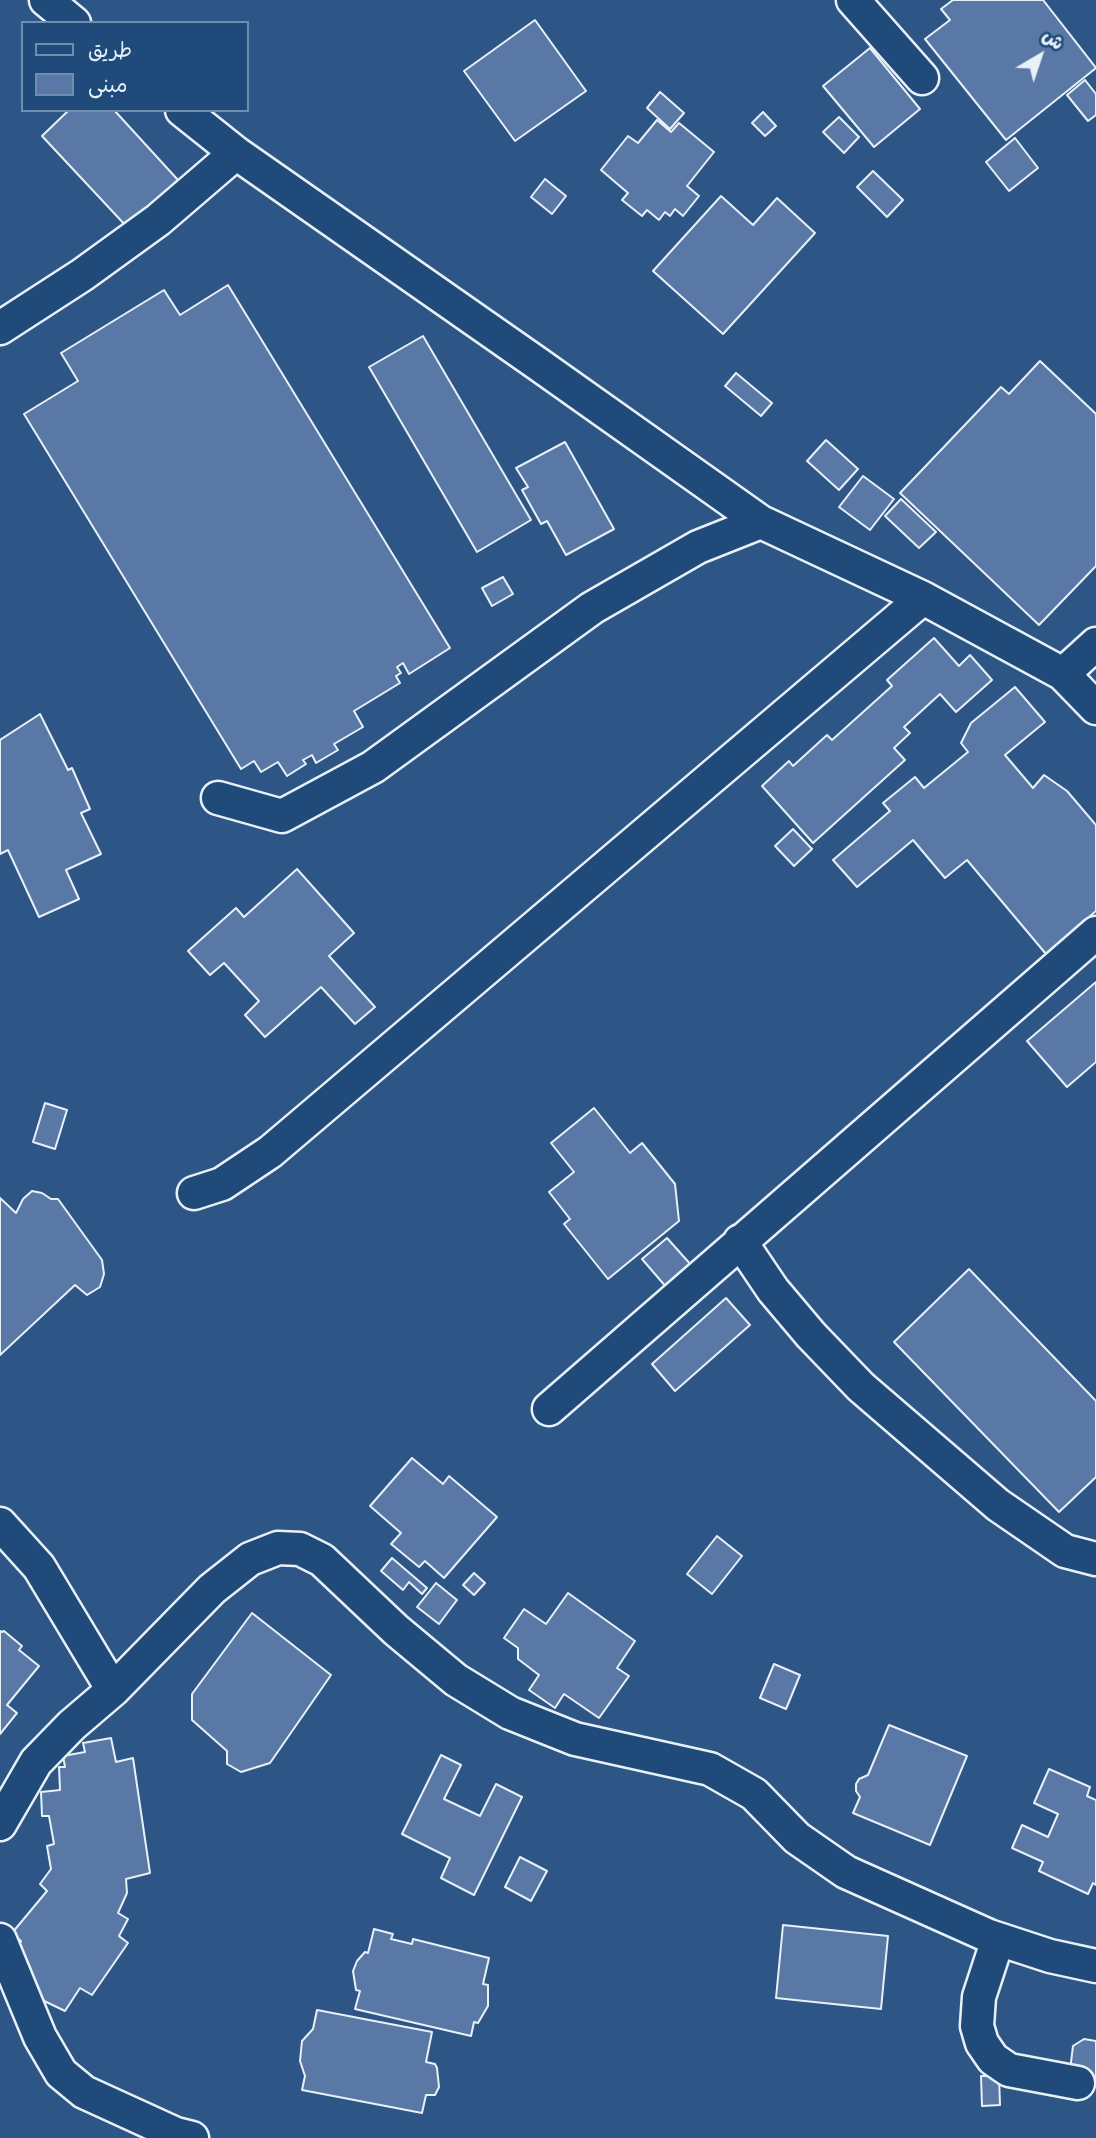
<!DOCTYPE html>
<html>
<head>
<meta charset="utf-8">
<style>
	body { margin:0 }
	#map { position:relative; width:1096px; height:2138px; overflow:hidden; background:#2d5585; font-family:Sriracha,"Playpen Sans Arabic",sans-serif }
	canvas { display:block }
	.legend { position:absolute; left:21px; top:21px; width:228px; height:91px; box-sizing:border-box; background:#1f4a7a; border:2px solid #6f8dac; margin:0; padding:9px 12px; list-style:none; font-size:21px; color:#e8f1f8 }
	.legend li { display:flex; align-items:center; gap:14px; height:35px }
	.legend b { width:35px; border:2px solid #6f8dac }
	.north { position:absolute; left:1005px; top:21px; width:70px; height:70px; -webkit-text-stroke:5px #1f4a7a; paint-order:stroke; rotate:39deg; font-size:19px; font-weight:700; line-height:28px; text-align:center; color:#e8f1f8 }
	.north::after { content:''; display:block; margin:auto; width:24px; height:32px; background:#e8f1f8; clip-path:polygon(50% 0,100% 100%,50% 72%,0 100%) }
</style>
</head>
<body>
<div id="map">
<canvas width="1096" height="2138"></canvas>
<ul class="legend">
<li><b style="height:9px;background:#1f4a7a"></b>طريق</li>
<li><b style="height:19px;background:#5978a5"></b>مبنى</li>
</ul>
<div class="north">ش</div>
</div>
<script>
const context = document.querySelector('canvas').getContext('2d');
context.lineJoin = 'round';
function fill(path, color) {
  context.fillStyle = color;
  context.fill(path, 'evenodd');
}
function toPath(rows) {
  const path = new Path2D();
  for (const r of rows) {
    path.moveTo(r[0], r[1]);
    for (let i = 2; i < r.length; i += 2) path.lineTo(r[i], r[i + 1]);
  }
  return path;
}
function stroke(path, color, width, dash) {
  context.strokeStyle = color;
  context.lineWidth = width;
  context.lineCap = dash ? 'butt' : 'round';
  context.setLineDash(dash || []);
  context.stroke(path);
}
const building = toPath([
	[953,0,1043,0,1096,68,1006,140,925,39,950,20,941,9,953,0],
	[535,20,586,91,515,141,464,71,535,20],
	[870,48,920,109,874,147,823,86,870,48],
	[1085,80,1096,94,1096,115,1088,121,1067,95,1085,80],
	[660,92,684,113,670,129,647,108,660,92],
	[69,110,114,110,178,180,127,227,42,136,69,110],
	[763,112,776,126,765,136,752,123,763,112],
	[839,117,859,137,844,153,823,132,839,117],
	[657,120,671,132,679,123,714,152,687,186,699,196,683,216,675,209,670,216,665,212,659,220,647,210,642,216,622,200,628,193,601,170,628,136,638,143,657,120],
	[1015,138,1038,168,1009,191,986,162,1015,138],
	[873,171,903,200,887,217,857,187,873,171],
	[545,179,566,196,552,214,531,197,545,179],
	[721,196,753,225,777,198,815,233,723,334,653,271,721,196],
	[228,285,450,648,409,674,403,663,397,667,401,673,396,676,400,683,354,711,363,727,334,744,338,750,316,763,312,755,303,760,306,764,287,776,278,762,261,772,254,761,241,769,24,414,78,381,61,353,164,290,180,315,228,285],
	[423,336,531,520,477,552,369,367,423,336],
	[1040,361,1096,414,1096,566,1039,625,900,493,1001,387,1009,394,1040,361],
	[736,373,772,403,761,416,725,386,736,373],
	[826,440,858,469,839,490,807,461,826,440],
	[565,442,614,529,566,555,547,521,541,524,522,490,528,487,516,468,565,442],
	[863,476,894,499,870,530,839,507,863,476],
	[901,499,936,532,919,548,885,516,901,499],
	[503,577,513,594,492,606,482,588,503,577],
	[934,638,959,666,970,655,992,680,956,712,940,694,904,727,910,733,894,748,905,760,813,843,762,786,789,761,793,766,827,735,832,740,892,686,887,680,934,638],
	[1015,687,1045,722,1005,755,1033,788,1044,775,1067,791,1096,825,1096,911,1046,954,967,860,945,878,913,840,857,887,833,860,890,811,883,803,915,777,924,788,968,752,961,743,971,723,1015,687],
	[40,714,68,770,72,768,90,809,81,813,101,854,66,870,79,899,39,917,8,850,0,854,0,740,40,714],
	[793,829,812,849,794,866,775,846,793,829],
	[297,869,354,933,329,956,375,1007,355,1024,321,987,265,1037,245,1015,259,1001,224,963,210,975,188,951,236,908,244,917,297,869],
	[1096,982,1096,1062,1067,1087,1027,1041,1096,982],
	[45,1103,67,1110,55,1149,33,1142,45,1103],
	[594,1108,630,1153,642,1143,675,1184,679,1221,608,1279,564,1224,570,1219,549,1192,574,1172,551,1143,594,1108],
	[32,1191,42,1193,51,1199,58,1199,102,1260,104,1274,100,1287,87,1295,75,1285,0,1355,0,1198,16,1213,23,1199,32,1191],
	[667,1238,692,1266,667,1288,642,1259,667,1238],
	[969,1269,1096,1401,1096,1477,1059,1512,894,1342,969,1269],
	[726,1298,750,1325,675,1391,652,1364,726,1298],
	[412,1458,443,1484,449,1476,497,1517,444,1578,425,1561,419,1567,391,1544,401,1533,370,1506,412,1458],
	[717,1536,742,1556,712,1594,687,1574,717,1536],
	[392,1558,427,1588,422,1594,409,1582,403,1590,381,1571,392,1558],
	[474,1573,485,1583,474,1595,463,1585,474,1573],
	[436,1583,457,1600,439,1624,417,1607,436,1583],
	[568,1593,635,1641,617,1668,629,1676,599,1718,564,1694,555,1708,529,1690,539,1675,518,1659,518,1648,504,1638,524,1609,546,1624,568,1593],
	[252,1613,331,1675,270,1763,241,1772,227,1764,227,1751,192,1720,192,1694,252,1613],
	[0,1631,2,1632,4,1631,22,1646,19,1650,39,1666,7,1705,17,1713,0,1734,0,1631],
	[774,1664,800,1675,786,1709,760,1698,774,1664],
	[889,1725,967,1756,930,1845,853,1813,860,1797,856,1791,856,1784,859,1779,868,1775,889,1725],
	[111,1738,116,1762,133,1758,150,1873,126,1879,127,1893,118,1913,128,1919,119,1936,128,1943,92,1995,80,1988,65,2011,38,1998,18,1968,24,1953,17,1949,21,1941,12,1933,47,1891,40,1884,51,1869,47,1846,54,1844,49,1816,42,1816,41,1792,60,1790,59,1767,65,1767,63,1756,85,1752,83,1743,111,1738],
	[441,1755,461,1765,444,1799,480,1816,496,1784,522,1797,474,1895,441,1878,450,1858,402,1834,441,1755],
	[1049,1769,1090,1787,1087,1796,1096,1800,1096,1885,1093,1883,1088,1894,1039,1871,1043,1862,1012,1848,1022,1825,1048,1837,1058,1814,1034,1803,1049,1769],
	[520,1857,547,1871,531,1901,505,1887,520,1857],
	[783,1925,888,1936,881,2009,776,1998,783,1925],
	[374,1929,393,1934,391,1939,412,1944,413,1939,489,1958,483,1984,488,1985,488,2006,478,2023,474,2022,471,2036,355,2009,360,1991,356,1990,353,1971,357,1961,365,1952,368,1953,374,1929],
	[317,2010,432,2032,426,2062,435,2064,437,2068,439,2087,435,2095,426,2095,422,2113,302,2090,305,2076,300,2061,302,2041,313,2029,317,2010],
	[1084,2039,1096,2041,1096,2080,1079,2078,1070,2070,1073,2046,1084,2039],
	[981,2076,999,2076,1000,2105,982,2106,981,2076]
]);
const minor = toPath([
	[46,0,74,23],
	[853,0,922,78],
	[182,110,236,153,538,364,761,522,923,598,1063,674,1096,708],
	[0,328,82,275,158,220,236,153],
	[1063,674,1096,644],
	[218,798,282,816,373,767,592,608,698,547,761,522],
	[194,1193,222,1184,270,1152,923,598],
	[740,1241,773,1290,811,1335,861,1387,998,1505,1065,1551,1096,1559],
	[549,1409,1096,933],
	[0,1524,39,1567,113,1690],
	[0,1824,36,1762,72,1725,113,1690,212,1589,250,1559,278,1548,300,1549,322,1560,396,1630,456,1680,510,1713,575,1739,710,1769,754,1794,797,1838,846,1872,989,1936,1050,1956,1096,1966],
	[998,1939,979,1997,977,2026,982,2043,993,2059,1009,2070,1078,2083],
	[0,1940,40,2037,61,2073,84,2092,176,2134,192,2138]
]);
fill(building, '#5978a5');
stroke(building, '#e8f1f8', 2);
stroke(minor, '#e8f1f8', 37);
stroke(minor, '#1f4a7a', 32);
</script>
</body>
</html>
